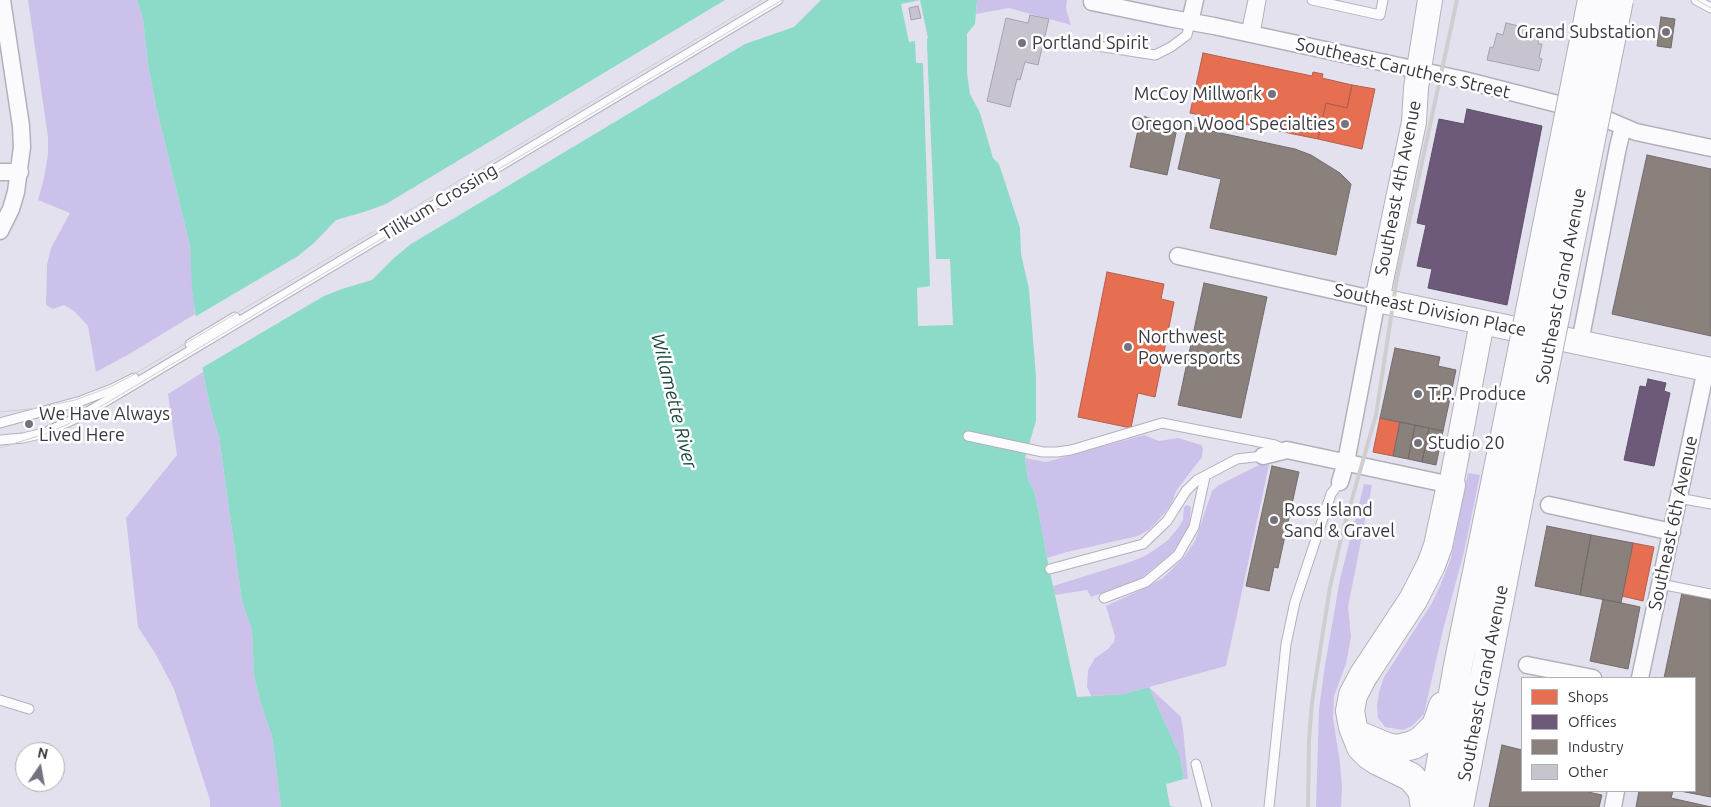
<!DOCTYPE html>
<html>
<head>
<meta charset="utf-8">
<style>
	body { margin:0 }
	#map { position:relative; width:1711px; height:807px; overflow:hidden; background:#e4e1ef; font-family:Ubuntu,sans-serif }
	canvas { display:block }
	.legend { position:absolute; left:1521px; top:677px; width:175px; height:115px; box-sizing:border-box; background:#fff; border:1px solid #b0afb3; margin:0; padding:6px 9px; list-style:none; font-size:15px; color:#393741 }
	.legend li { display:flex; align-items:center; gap:10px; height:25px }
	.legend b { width:25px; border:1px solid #b0afb3 }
	.north { position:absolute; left:15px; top:742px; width:50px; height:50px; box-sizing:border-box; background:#fff; border:1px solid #b0afb3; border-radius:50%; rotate:12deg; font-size:14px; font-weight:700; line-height:20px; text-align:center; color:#393741 }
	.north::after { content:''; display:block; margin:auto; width:18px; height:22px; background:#75727e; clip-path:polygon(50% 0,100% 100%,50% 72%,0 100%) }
</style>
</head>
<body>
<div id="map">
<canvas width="1711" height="807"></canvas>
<ul class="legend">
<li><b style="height:14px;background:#e76f51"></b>Shops</li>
<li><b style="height:14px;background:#6d597a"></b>Offices</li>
<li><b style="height:14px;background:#8a817c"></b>Industry</li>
<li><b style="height:14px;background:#c7c4cf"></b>Other</li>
</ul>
<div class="north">N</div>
</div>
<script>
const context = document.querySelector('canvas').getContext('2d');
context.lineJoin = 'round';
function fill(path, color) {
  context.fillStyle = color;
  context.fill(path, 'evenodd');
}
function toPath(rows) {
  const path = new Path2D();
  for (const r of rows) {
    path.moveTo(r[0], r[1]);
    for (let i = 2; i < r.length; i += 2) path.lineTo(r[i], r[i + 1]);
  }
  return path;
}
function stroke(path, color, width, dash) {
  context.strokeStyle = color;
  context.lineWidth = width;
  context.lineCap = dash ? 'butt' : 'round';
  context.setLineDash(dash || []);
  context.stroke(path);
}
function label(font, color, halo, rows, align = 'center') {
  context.font = font + ' Ubuntu,sans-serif';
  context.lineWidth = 5;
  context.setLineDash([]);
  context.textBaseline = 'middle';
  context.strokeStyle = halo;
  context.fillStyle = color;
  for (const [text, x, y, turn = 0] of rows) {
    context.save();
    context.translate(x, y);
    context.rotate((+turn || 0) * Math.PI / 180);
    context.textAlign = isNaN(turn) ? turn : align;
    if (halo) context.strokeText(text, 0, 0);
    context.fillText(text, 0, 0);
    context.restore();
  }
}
const green = toPath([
	[28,0,137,0,143,19,148,64,155,102,190,246,195,314,131,353,96,372,88,326,74,311,64,305,53,309,46,305,47,265,51,248,70,213,38,200,44,178,48,154,48,137],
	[977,0,1067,0,1066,9,1071,25,1009,8,976,14],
	[203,372,211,411,219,437,242,601,252,630,254,675,260,701,272,736,281,807,210,807,210,800,174,689,155,653,138,627,126,518,177,455,168,394],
	[1144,435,1159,441,1178,438,1201,445,1203,448,1202,457,1176,491,1172,503,1163,515,1150,529,1138,536,1067,552,1047,558,1035,493,1028,479,1025,458,1046,462],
	[1261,464,1269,465,1226,666,1149,687,1181,717,1183,729,1188,779,1184,779,1180,756,1149,687,1124,694,1091,696,1087,687,1088,670,1095,658,1108,649,1114,642,1115,636,1106,606,1145,588,1163,578,1185,556,1195,541,1212,491,1219,485],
	[1468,473,1480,475,1464,552,1443,630,1424,714,1412,726,1403,730,1385,727,1378,718,1377,706,1379,692,1384,677,1432,603,1440,586,1451,558],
	[1364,484,1372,485,1348,607,1351,637,1346,664,1334,696,1333,718,1340,763,1342,787,1341,807,1316,807,1319,709,1325,665,1340,579],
	[1187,505,1191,507,1189,527,1173,552,1139,580,1091,597,1087,590,1055,595,1053,586,1127,563,1143,557,1156,549,1168,540,1178,528,1183,520,1184,507]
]);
const water = toPath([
	[137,0,977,0,975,24,967,34,967,73,970,94,980,113,993,158,999,164,1020,228,1021,254,1029,289,1036,376,1036,421,1025,458,1028,479,1035,493,1047,558,1077,697,1124,694,1149,687,1180,756,1184,779,1166,784,1170,806,1175,807,281,807,272,736,260,701,254,675,252,630,242,601,219,437,211,411,203,372,192,288,190,246,155,102,148,64,143,19]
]);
const pier = toPath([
	[725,0,821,0,794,27,745,44,411,244,394,258,372,280,342,289,324,296,200,369,193,318,298,256,314,243,336,220,367,211,386,204],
	[920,0,928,38,927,38,927,45,936,259,950,259,953,325,918,326,917,288,930,286,923,63,916,63,915,41,909,42,901,4]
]);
const shops = toPath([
	[1203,53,1312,76,1313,72,1323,74,1322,78,1352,85,1347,108,1326,103,1318,139,1190,113,1203,53],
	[1352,85,1375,89,1362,149,1318,139,1326,103,1347,108,1352,85],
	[1107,272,1164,284,1161,299,1174,302,1155,397,1138,393,1131,428,1078,417,1107,272],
	[1380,418,1400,422,1393,456,1373,452,1380,418],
	[1633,543,1654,547,1643,601,1622,596,1633,543]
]);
const offices = toPath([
	[1467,109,1542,126,1507,305,1428,288,1432,269,1417,266,1426,225,1417,223,1439,119,1464,124,1467,109],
	[1648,379,1666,383,1664,391,1670,393,1654,466,1624,460,1640,386,1646,387,1648,379]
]);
const industry = toPath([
	[1661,17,1675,19,1671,48,1657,46,1661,17],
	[1141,116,1178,124,1167,175,1130,167,1141,116],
	[1188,126,1295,149,1311,155,1340,173,1351,184,1336,255,1210,228,1221,179,1178,169,1188,126],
	[1647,155,1711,169,1711,336,1612,314,1647,155],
	[1204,283,1267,297,1241,418,1178,405,1204,283],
	[1395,348,1440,357,1438,366,1456,370,1443,431,1380,418,1395,348],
	[1400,422,1415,425,1408,459,1393,456,1400,422],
	[1415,425,1429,428,1422,462,1408,459,1415,425],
	[1429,428,1443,431,1436,465,1422,462,1429,428],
	[1272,466,1299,472,1278,568,1274,567,1269,591,1246,586,1272,466],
	[1547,526,1591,535,1580,595,1535,586,1547,526],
	[1591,535,1633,543,1621,603,1580,595,1591,535],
	[1682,593,1711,600,1711,797,1680,791,1695,791,1695,678,1664,678,1682,593],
	[1603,599,1640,607,1628,669,1590,661,1603,599],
	[1502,745,1522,750,1522,791,1589,791,1588,792,1602,795,1599,807,1489,807,1502,745],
	[1639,791,1673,791,1671,798,1711,807,1636,807,1639,791]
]);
const building = toPath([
	[918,6,921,18,911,20,909,8,918,6],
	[1030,15,1049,19,1038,65,1025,62,1020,80,1017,79,1010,107,987,101,1006,18,1028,23,1030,15],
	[1506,23,1540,31,1538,44,1542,44,1539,58,1542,59,1539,71,1487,60,1490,47,1493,48,1497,33,1503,35,1506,23]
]);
const lane = toPath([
	[1312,0,1380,15,1383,0],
	[1696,0,1711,8],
	[1246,33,1253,0],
	[1255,34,1261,0],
	[1078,43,1155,55,1171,47,1187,35,1190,22],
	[190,344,235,317],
	[0,423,81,401,112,389,134,378],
	[968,436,1043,452,1057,452,1071,450,1162,423,1275,445,1284,449],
	[0,440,23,438,44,433,81,416,778,0],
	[1679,498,1711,504],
	[1050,569,1143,544,1167,521,1186,491,1197,480,1237,459,1263,456],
	[1660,584,1711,594],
	[1104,598,1146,582,1178,555,1194,527,1205,477],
	[0,700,29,709],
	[1196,764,1207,807],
	[1269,807,1286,644,1295,602,1331,494,1340,482]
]);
const street = toPath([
	[1092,2,1169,18,1214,26,1464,80,1589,112,1636,132,1711,148],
	[1190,22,1195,0],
	[0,172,20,172],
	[0,231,11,209,16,192,22,147,21,126,2,0],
	[1178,256,1377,300,1346,462,1340,482],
	[1580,342,1618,147,1623,127],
	[1263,456,1287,450,1451,485],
	[1549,505,1672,532],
	[1527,665,1593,678],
	[1640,678,1706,369],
	[1613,807,1616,791]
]);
const secondary = toPath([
	[1430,0,1416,88,1414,122,1377,300,1711,370],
	[1451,485,1482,322]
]);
const highway = toPath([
	[1363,737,1387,747,1397,749,1413,745,1422,740,1436,726,1443,706],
	[1425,807,1422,790,1411,777,1378,761,1369,755,1361,747,1353,727,1350,711,1353,695,1363,676,1413,600,1431,565,1438,546,1451,485],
	[1433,807,1458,665,1518,371],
	[1459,807,1543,377]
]);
const tram = toPath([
	[1697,0,1711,8],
	[0,412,38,408,75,400,110,387,131,376,762,0],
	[0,448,48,433,68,424,100,407,782,0]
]);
const rail = toPath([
	[1308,807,1309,740,1312,702,1330,587,1342,534,1376,415,1397,278,1457,0]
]);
const highwayBridge = toPath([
	[1518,371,1592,0],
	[1543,377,1619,0]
]);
const markers = [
	[1666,32,5,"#75727e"],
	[1022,43,5,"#75727e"],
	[1272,94,5,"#75727e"],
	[1345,124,5,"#75727e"],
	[1128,347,5,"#75727e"],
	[1418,394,5,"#75727e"],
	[29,424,5,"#75727e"],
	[1418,443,5,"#75727e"],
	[1274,520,5,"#75727e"]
];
const poiNames = [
	["Grand Substation",1656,32,"right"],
	["Portland Spirit",1032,43],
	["McCoy Millwork",1262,94,"right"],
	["Oregon Wood Specialties",1335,124,"right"],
	["Northwest",1138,337],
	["Powersports",1138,358],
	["T.P. Produce",1428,394],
	["We Have Always",39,414],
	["Lived Here",39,435],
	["Studio 20",1428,443],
	["Ross Island",1284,510],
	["Sand & Gravel",1284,531]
];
const streetNames = [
	["Southeast Caruthers Street",1403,68,13],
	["Southeast 4th Avenue",1398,188,-79],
	["Tilikum Crossing",439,202,-31],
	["Southeast Grand Avenue",1561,286,-79],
	["Southeast Division Place",1430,310,12],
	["Southeast 6th Avenue",1673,523,-78],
	["Southeast Grand Avenue",1483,683,-79]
];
const waterNames = [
	["Willamette River",674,401,76]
];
fill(green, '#ccc1ea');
fill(water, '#8cdac8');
fill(pier, '#e4e1ef');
fill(shops, '#e76f51');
stroke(shops, '#b35e4c', 1);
fill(offices, '#6d597a');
stroke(offices, '#5d4f69', 1);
fill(industry, '#8a817c');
stroke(industry, '#726b6a', 1);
fill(building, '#c7c4cf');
stroke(building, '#a5a2ae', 1);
stroke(lane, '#b3b0bb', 11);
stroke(street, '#b3b0bb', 19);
stroke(secondary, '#b3b0bb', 26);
stroke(highway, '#b3b0bb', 30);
stroke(lane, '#fbfafd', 9);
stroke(street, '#fbfafd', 16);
stroke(secondary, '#fbfafd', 24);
stroke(highway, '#fbfafd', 28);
stroke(tram, '#cecdd0', 1);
stroke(rail, '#cecdd0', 4);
stroke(highwayBridge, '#b3b0bb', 30, []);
stroke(highwayBridge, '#fbfafd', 28);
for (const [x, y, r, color] of markers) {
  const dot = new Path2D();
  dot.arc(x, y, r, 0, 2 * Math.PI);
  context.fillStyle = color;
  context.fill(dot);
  stroke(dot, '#fff', 2);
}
label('18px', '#393741', '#fff', poiNames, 'left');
label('18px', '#393741', '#fff', streetNames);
label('italic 19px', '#18493c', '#fff', waterNames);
</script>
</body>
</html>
